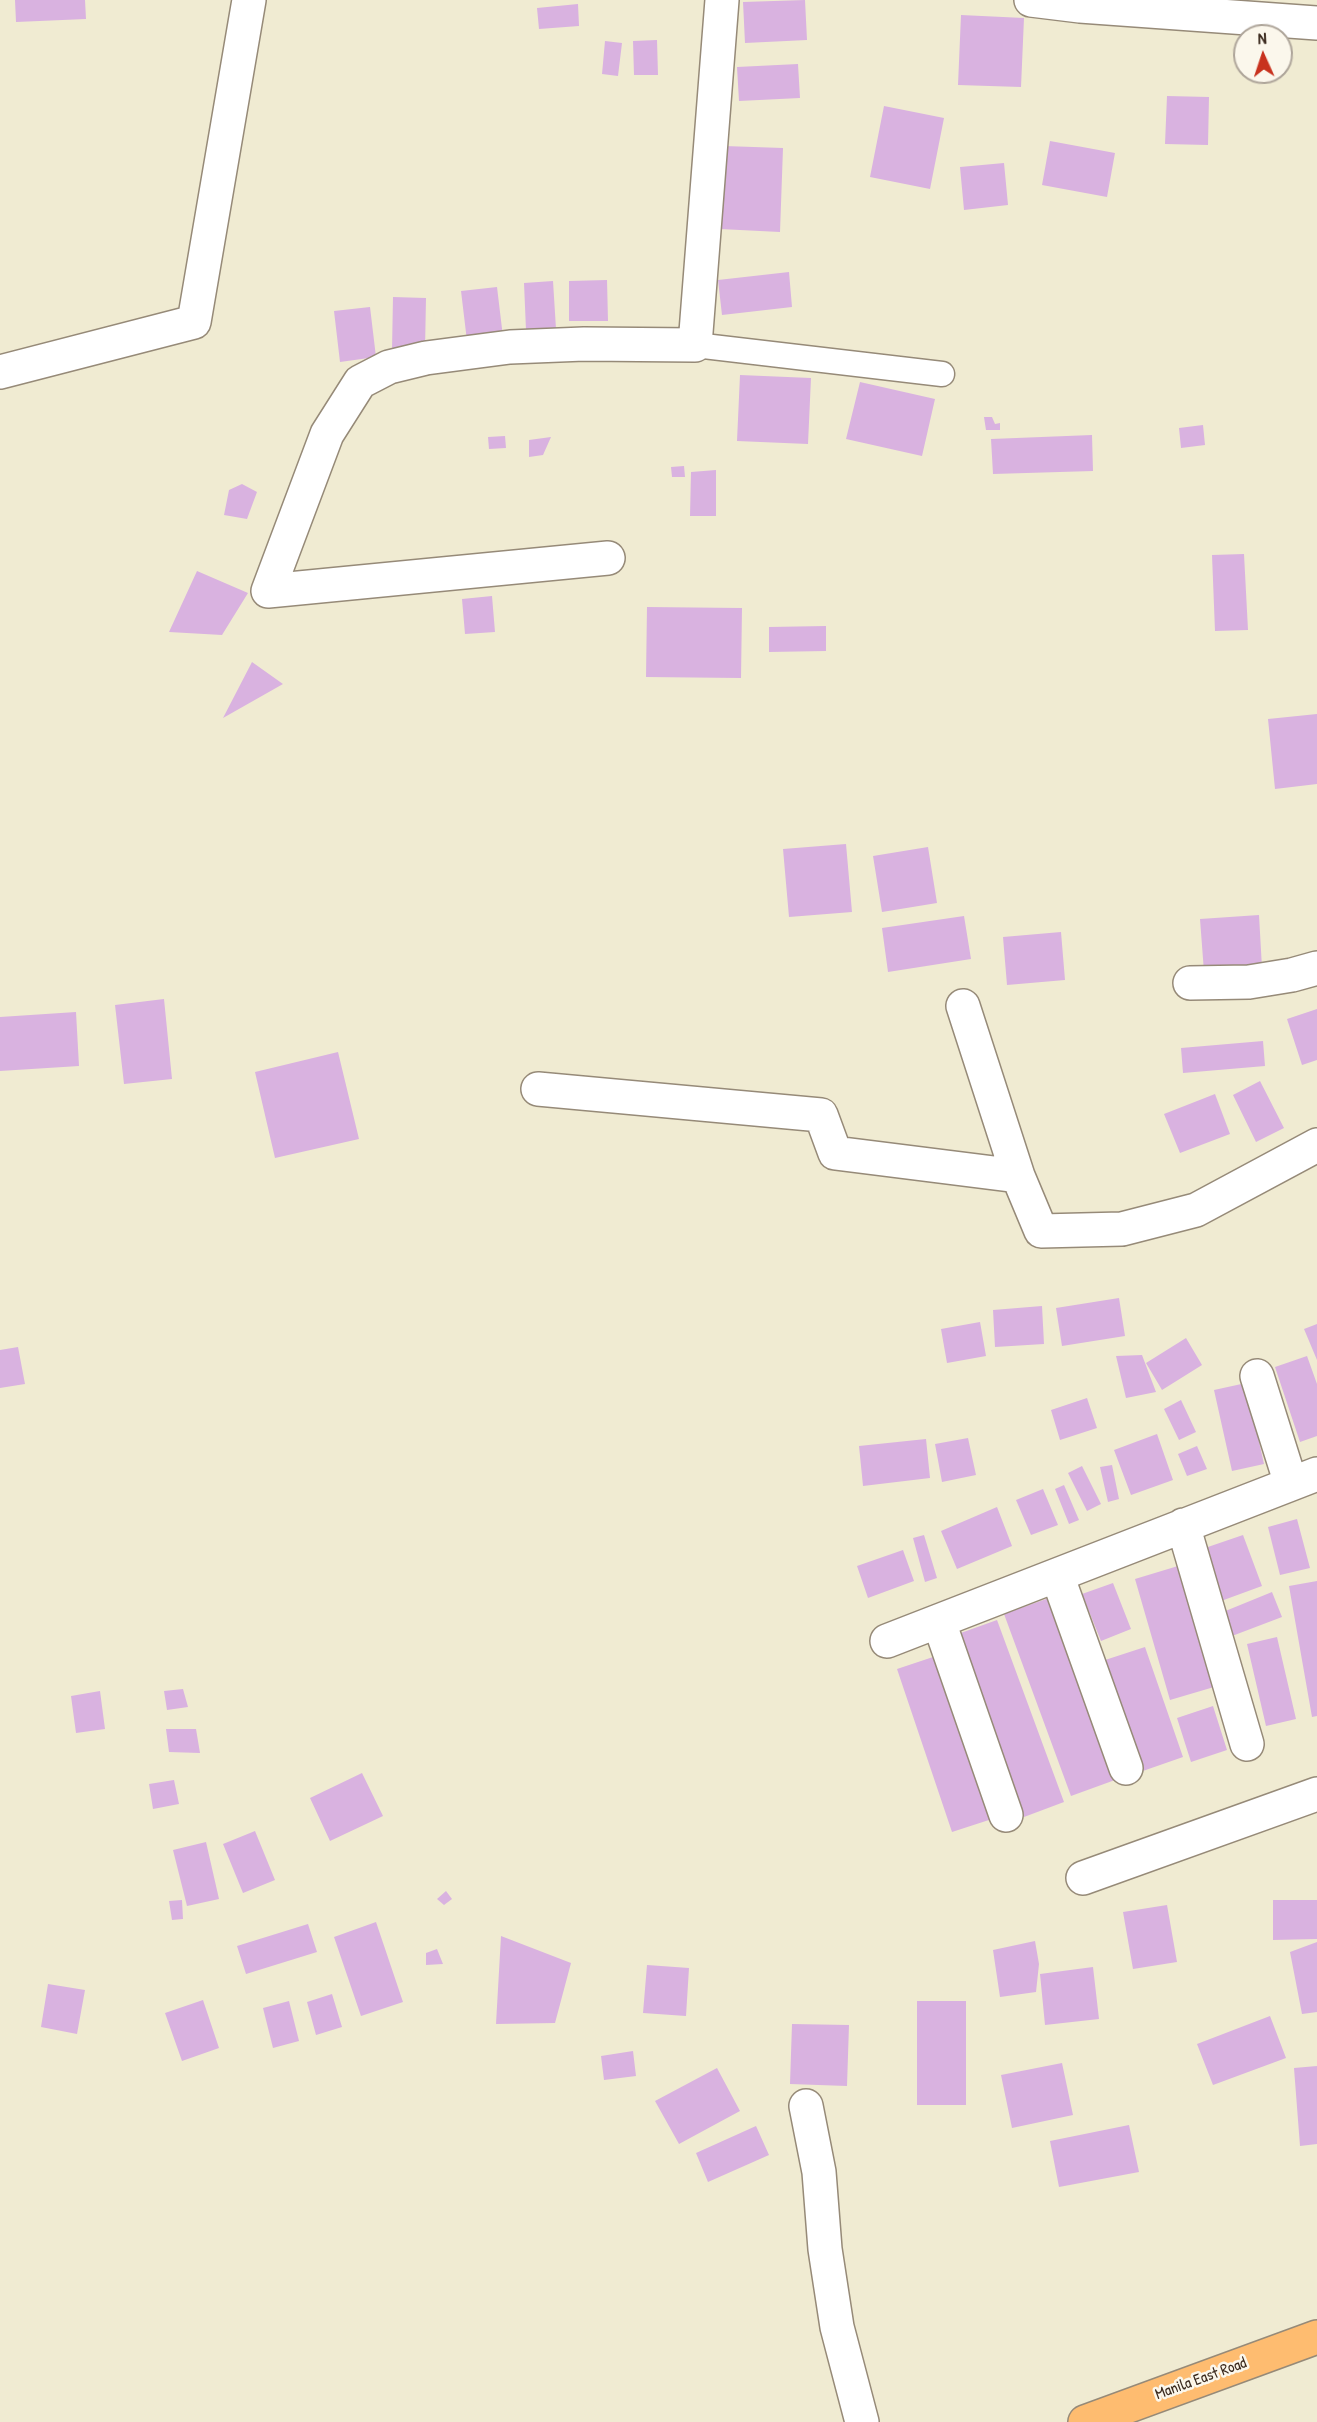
<!DOCTYPE html>
<html>
<head>
<meta charset="utf-8">
<style>
	body { margin:0 }
	#map { position:relative; width:1317px; height:2422px; overflow:hidden; background:#f0ebd2; font-family:"Patrick Hand",sans-serif }
	canvas { display:block }
	.north { position:absolute; left:1233px; top:24px; width:60px; height:60px; box-sizing:border-box; background:#fbf7ec; border:2px solid #aea59a; border-radius:50%; rotate:357deg; font-size:16px; font-weight:700; line-height:24px; text-align:center; color:#3b2a1e }
	.north::after { content:''; display:block; margin:auto; width:21px; height:27px; background:#c8321e; clip-path:polygon(50% 0,100% 100%,50% 72%,0 100%) }
</style>
</head>
<body>
<div id="map">
<canvas width="1317" height="2422"></canvas>
<div class="north">N</div>
</div>
<script>
const context = document.querySelector('canvas').getContext('2d');
context.lineJoin = 'round';
function fill(path, color) {
  context.fillStyle = color;
  context.fill(path, 'evenodd');
}
function toPath(rows) {
  const path = new Path2D();
  for (const r of rows) {
    path.moveTo(r[0], r[1]);
    for (let i = 2; i < r.length; i += 2) path.lineTo(r[i], r[i + 1]);
  }
  return path;
}
function stroke(path, color, width, dash) {
  context.strokeStyle = color;
  context.lineWidth = width;
  context.lineCap = dash ? 'butt' : 'round';
  context.setLineDash(dash || []);
  context.stroke(path);
}
function label(font, color, halo, rows, align = 'center') {
  context.font = font + ' "Patrick Hand",sans-serif';
  context.lineWidth = 5;
  context.setLineDash([]);
  context.textBaseline = 'middle';
  context.strokeStyle = halo;
  context.fillStyle = color;
  for (const [text, x, y, turn = 0] of rows) {
    context.save();
    context.translate(x, y);
    context.rotate((+turn || 0) * Math.PI / 180);
    context.textAlign = isNaN(turn) ? turn : align;
    if (halo) context.strokeText(text, 0, 0);
    context.fillText(text, 0, 0);
    context.restore();
  }
}
const building = toPath([
	[15,0,85,0,86,19,16,22],
	[805,0,807,40,745,43,743,2],
	[578,4,579,26,539,29,537,8],
	[961,15,1024,18,1021,87,958,85],
	[657,40,658,75,634,75,633,41],
	[605,41,622,43,618,76,602,74],
	[798,64,800,98,739,101,737,67],
	[1167,96,1209,97,1208,145,1165,144],
	[884,106,944,118,930,189,870,177],
	[1050,141,1115,153,1107,197,1042,185],
	[724,146,783,148,780,232,720,229],
	[1004,163,1008,205,964,210,960,167],
	[789,272,792,307,722,315,718,280],
	[607,280,608,321,569,321,569,281],
	[553,281,556,329,526,330,524,283],
	[497,287,503,337,467,341,461,291],
	[393,297,426,298,425,350,392,350],
	[370,307,376,357,340,362,334,311],
	[740,375,811,378,808,444,737,441],
	[860,382,935,399,922,456,846,439],
	[984,417,992,417,995,424,1000,423,1000,430,986,430],
	[1203,425,1205,445,1181,448,1179,428],
	[1092,435,1093,471,993,474,991,439],
	[505,436,506,448,489,449,488,437],
	[551,437,543,455,529,457,529,440],
	[684,466,685,477,672,477,671,467],
	[716,470,716,516,690,516,691,472],
	[242,484,257,492,247,519,224,515,229,490],
	[1244,554,1248,630,1215,631,1212,555],
	[197,571,248,593,222,635,169,632],
	[492,596,495,632,465,634,462,599],
	[647,607,742,608,741,678,646,677],
	[826,626,826,651,769,652,769,627],
	[252,662,283,684,223,718],
	[1317,714,1317,784,1275,789,1268,719],
	[846,844,852,912,789,917,783,849],
	[928,847,937,903,882,912,873,856],
	[1259,915,1262,968,1204,972,1200,919],
	[964,916,971,959,888,972,882,928],
	[1061,932,1065,980,1007,985,1003,937],
	[164,999,172,1079,124,1084,115,1005],
	[1317,1009,1317,1060,1302,1065,1287,1019],
	[76,1012,79,1066,0,1071,0,1017],
	[1263,1041,1265,1066,1183,1073,1181,1048],
	[338,1052,359,1139,275,1158,255,1072],
	[1260,1081,1284,1128,1256,1142,1233,1095],
	[1215,1094,1230,1134,1180,1153,1164,1114],
	[1119,1298,1125,1336,1062,1346,1056,1308],
	[1042,1306,1044,1344,995,1347,993,1310],
	[980,1322,986,1356,947,1363,941,1329],
	[1317,1324,1317,1360,1304,1329],
	[1186,1338,1202,1365,1162,1390,1146,1363],
	[18,1347,25,1384,0,1388,0,1350],
	[1142,1355,1156,1392,1126,1398,1116,1356],
	[1307,1356,1317,1384,1317,1436,1300,1442,1275,1367],
	[1246,1383,1264,1464,1232,1471,1214,1390],
	[1087,1398,1097,1428,1060,1440,1051,1410],
	[1181,1400,1196,1432,1179,1440,1164,1409],
	[1157,1434,1173,1480,1131,1495,1114,1450],
	[968,1438,976,1475,942,1482,935,1444],
	[926,1439,930,1478,863,1486,859,1446],
	[1197,1446,1207,1469,1187,1476,1178,1454],
	[1112,1465,1119,1499,1108,1502,1100,1467],
	[1082,1466,1101,1504,1087,1511,1068,1473],
	[1064,1485,1079,1520,1069,1524,1055,1489],
	[1043,1489,1058,1525,1031,1535,1016,1500],
	[997,1507,1012,1546,957,1569,941,1531],
	[1297,1519,1310,1568,1280,1575,1268,1527],
	[924,1535,937,1578,925,1582,913,1538],
	[1243,1535,1262,1586,1221,1601,1202,1549],
	[903,1550,914,1581,868,1598,857,1566],
	[1178,1566,1214,1687,1170,1700,1135,1579],
	[1317,1581,1317,1716,1312,1717,1289,1586],
	[1113,1583,1131,1629,1101,1641,1082,1594],
	[1272,1592,1282,1617,1232,1636,1223,1612],
	[1049,1598,1115,1780,1071,1796,1004,1614],
	[997,1620,1064,1802,1024,1817,958,1634],
	[1277,1637,1296,1719,1266,1726,1247,1644],
	[1145,1647,1183,1757,1140,1772,1102,1661],
	[936,1656,992,1819,952,1832,897,1669],
	[183,1689,188,1707,167,1710,164,1691],
	[100,1691,105,1729,76,1733,71,1696],
	[1213,1706,1227,1750,1191,1762,1177,1718],
	[166,1729,196,1729,200,1753,169,1752],
	[362,1773,383,1816,330,1841,310,1798],
	[174,1780,179,1804,153,1809,149,1784],
	[255,1831,275,1880,243,1893,223,1844],
	[206,1842,219,1899,187,1906,173,1850],
	[446,1891,452,1899,444,1905,437,1899],
	[182,1900,183,1919,172,1920,169,1901],
	[1273,1900,1317,1900,1317,1939,1273,1940],
	[1167,1905,1177,1962,1133,1969,1123,1912],
	[376,1922,403,2002,361,2016,334,1937],
	[308,1924,317,1952,246,1974,237,1946],
	[501,1936,571,1963,555,2023,496,2024],
	[1035,1941,1039,1964,1036,1992,1000,1997,993,1950],
	[1317,1942,1317,2012,1302,2014,1290,1952],
	[437,1949,443,1964,426,1965,426,1953],
	[647,1965,689,1968,686,2016,643,2013],
	[1093,1967,1099,2019,1045,2025,1040,1974],
	[48,1984,85,1990,77,2034,41,2027],
	[332,1994,342,2027,316,2035,307,2002],
	[203,2000,219,2048,182,2061,165,2013],
	[289,2001,299,2041,273,2048,263,2008],
	[917,2001,966,2001,966,2105,917,2105],
	[1270,2016,1286,2058,1213,2085,1197,2044],
	[792,2024,849,2025,847,2086,790,2084],
	[633,2051,636,2076,604,2080,601,2056],
	[1062,2063,1073,2115,1012,2128,1001,2075],
	[1317,2066,1317,2144,1300,2146,1294,2068],
	[717,2068,740,2111,679,2144,655,2101],
	[1129,2125,1139,2172,1059,2187,1050,2141],
	[756,2126,769,2155,708,2182,696,2153]
]);
const service = toPath([
	[695,345,942,374]
]);
const minor = toPath([
	[1031,0,1080,6,1317,23],
	[0,372,194,322,249,0],
	[608,558,268,591,327,434,360,382,389,367,426,358,510,347,584,344,695,345,722,0],
	[1190,983,1249,982,1292,975,1317,968],
	[963,1006,1018,1176,1041,1231,1122,1229,1196,1210,1317,1145],
	[538,1089,821,1115,835,1153,1018,1176],
	[1257,1376,1291,1484],
	[1183,1525,1247,1744],
	[1057,1575,1126,1768],
	[939,1622,1006,1815],
	[887,1641,1317,1474],
	[1083,1878,1317,1794],
	[806,2106,819,2172,825,2249,837,2327,862,2422]
]);
const primary = toPath([
	[1085,2422,1317,2337]
]);
const streetNames = [
	["Manila East Road",1201,2379,-20]
];
fill(building, '#d9b2e0');
stroke(service, '#968a78', 27);
stroke(minor, '#968a78', 36);
stroke(primary, '#968a78', 36);
stroke(service, '#fff', 24);
stroke(minor, '#fff', 33);
stroke(primary, '#febc70', 33);
label('16px', '#3b2a1e', '#fbf7ec', streetNames);
</script>
</body>
</html>
